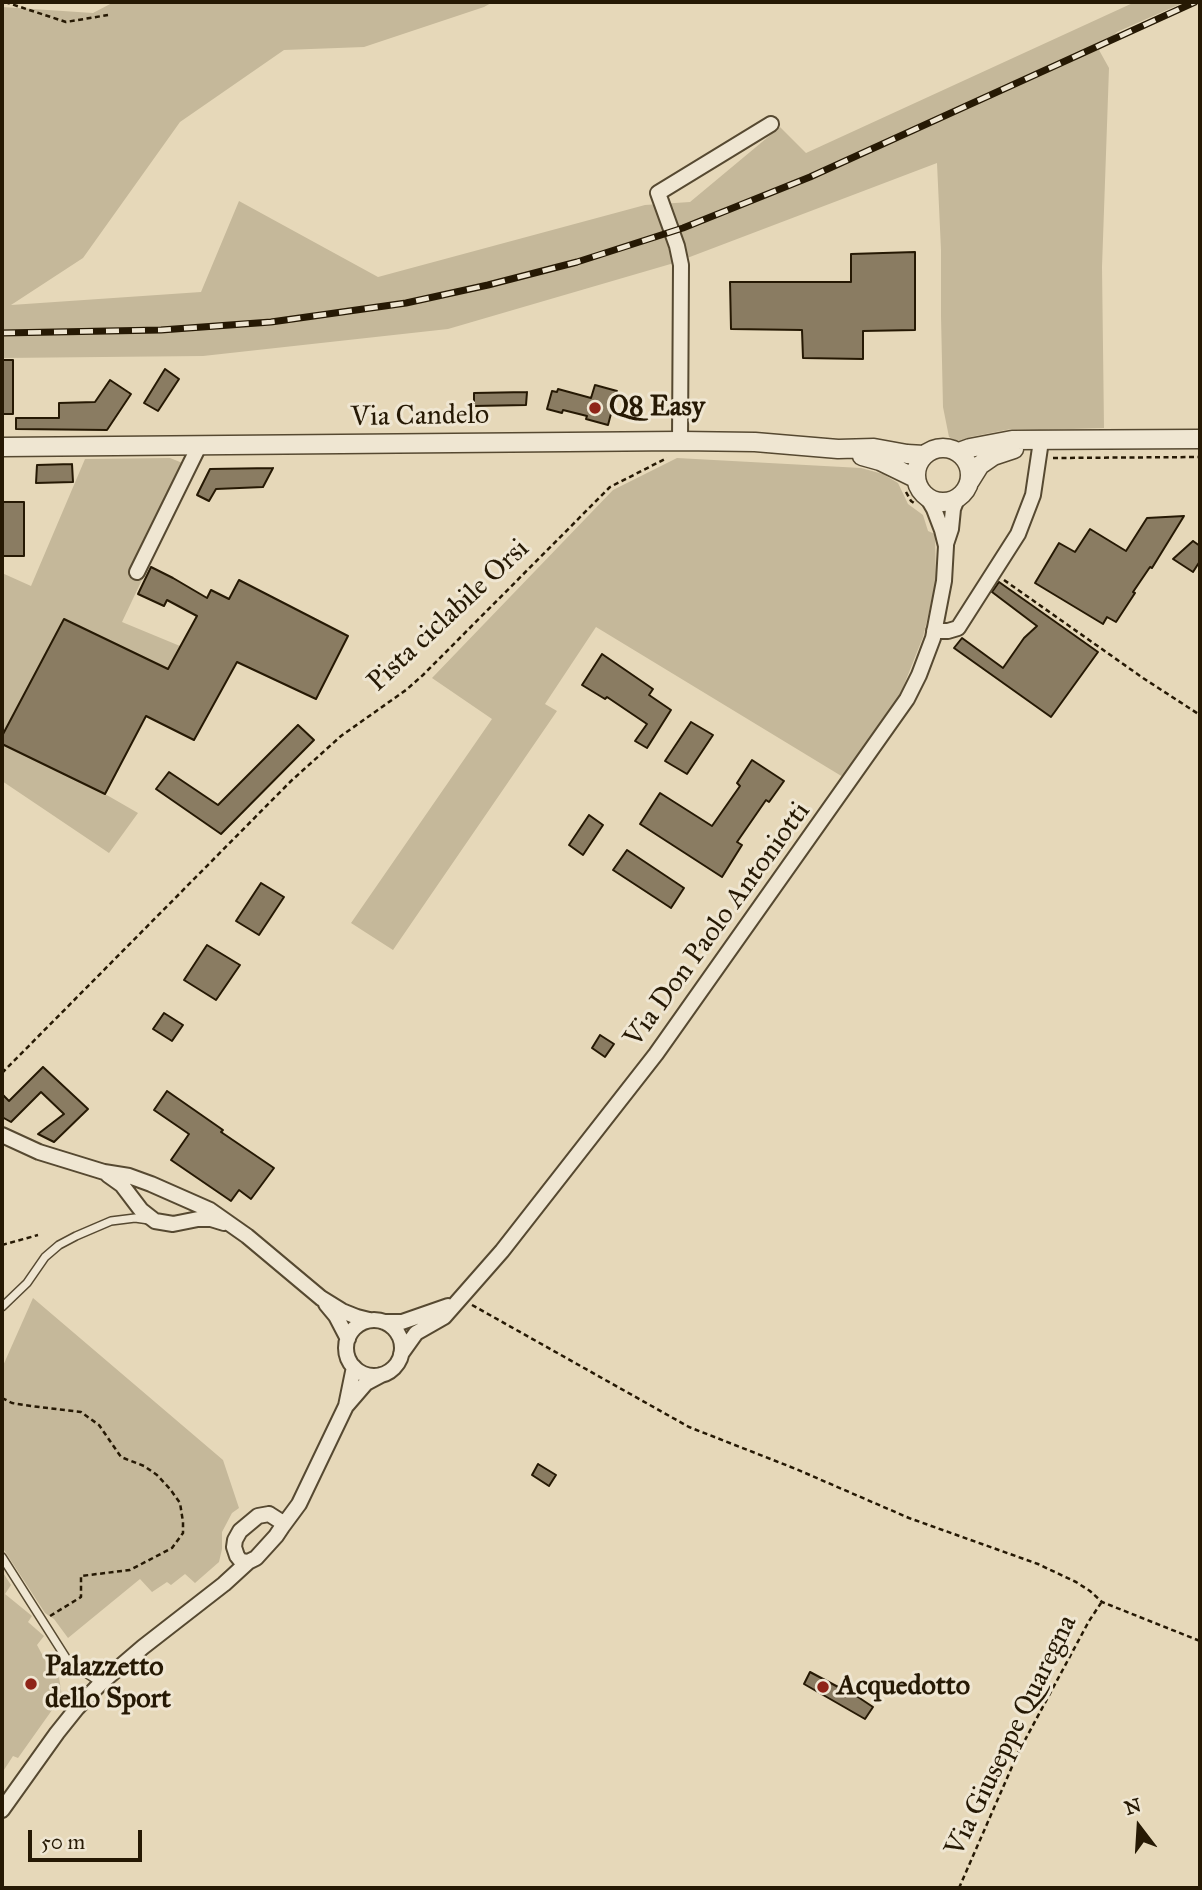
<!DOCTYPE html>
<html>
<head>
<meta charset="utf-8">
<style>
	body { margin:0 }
	#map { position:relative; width:1202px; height:1890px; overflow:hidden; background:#e6d8b9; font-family:"IM FELL Great Primer",serif }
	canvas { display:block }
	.frame { position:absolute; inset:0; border:4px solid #261904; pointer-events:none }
	.north { position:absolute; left:1104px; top:1792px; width:70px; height:70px; -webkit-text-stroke:5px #efe6d2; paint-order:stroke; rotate:343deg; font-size:19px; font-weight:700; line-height:28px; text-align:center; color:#261904 }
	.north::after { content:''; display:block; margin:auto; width:24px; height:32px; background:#261904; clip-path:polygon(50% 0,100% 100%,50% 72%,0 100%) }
	.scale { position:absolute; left:28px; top:1830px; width:114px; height:32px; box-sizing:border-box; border:4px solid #261904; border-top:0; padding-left:9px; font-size:21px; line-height:24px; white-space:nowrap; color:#261904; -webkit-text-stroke:5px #efe6d2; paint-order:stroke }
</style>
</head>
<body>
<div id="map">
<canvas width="1202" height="1890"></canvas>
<div class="frame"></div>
<div class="north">N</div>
<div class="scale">50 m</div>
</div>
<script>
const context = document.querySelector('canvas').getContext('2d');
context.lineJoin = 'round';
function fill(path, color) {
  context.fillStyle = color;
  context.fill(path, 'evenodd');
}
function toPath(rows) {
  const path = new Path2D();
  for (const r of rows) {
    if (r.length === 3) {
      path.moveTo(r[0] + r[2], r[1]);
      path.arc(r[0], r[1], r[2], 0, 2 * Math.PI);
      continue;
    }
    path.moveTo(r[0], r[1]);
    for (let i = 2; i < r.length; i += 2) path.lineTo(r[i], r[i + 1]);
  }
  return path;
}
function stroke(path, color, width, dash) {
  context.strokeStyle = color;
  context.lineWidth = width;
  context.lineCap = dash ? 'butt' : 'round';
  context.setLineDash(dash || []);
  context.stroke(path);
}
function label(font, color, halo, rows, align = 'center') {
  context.font = font + ' "IM FELL Great Primer",serif';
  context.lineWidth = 6;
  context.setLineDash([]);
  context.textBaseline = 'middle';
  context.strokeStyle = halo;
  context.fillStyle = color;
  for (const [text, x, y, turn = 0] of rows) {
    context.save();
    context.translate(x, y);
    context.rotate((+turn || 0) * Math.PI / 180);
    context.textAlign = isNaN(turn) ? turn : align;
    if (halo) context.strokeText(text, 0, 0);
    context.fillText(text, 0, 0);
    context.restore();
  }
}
const green = toPath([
	[114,2,493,2,484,7,364,47,284,50,180,122,83,258,11,305,201,292,239,201,378,277,645,205,690,202,780,127,806,153,1135,2,1185,2,1117,32,1099,50,1109,68,1102,267,1104,428,1040,430,1011,429,970,437,959,442,949,437,943,407,941,316,941,250,937,163,674,263,448,329,203,356,2,358,2,7,93,13],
	[170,458,195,468,122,622,180,646,168,669,64,619,2,736,2,573,31,586,85,459],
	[677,458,861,468,883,474,898,483,908,504,923,515,928,531,935,534,936,580,928,616,923,637,900,695,877,729,843,777,596,627,545,704,557,711,393,950,351,923,492,719,432,678,613,490],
	[2,744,105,794,138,813,109,853,2,781],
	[33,1298,223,1460,239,1508,232,1513,222,1532,222,1549,219,1562,195,1583,185,1574,171,1585,167,1582,152,1592,140,1579,68,1638,54,1619,45,1613,2,1547,2,1368],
	[2,1571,11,1585,5,1594,32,1616,28,1622,44,1636,37,1645,51,1671,58,1671,62,1696,18,1758,13,1756,2,1773]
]);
const building = toPath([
	[915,252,915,330,863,331,863,359,803,358,802,330,731,329,730,282,851,282,851,254,915,252],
	[2,360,13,360,13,414,2,414,2,360],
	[165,369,179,379,158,411,144,403,165,369],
	[110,380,131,394,107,430,16,429,16,418,59,418,59,403,95,402,110,380],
	[595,385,617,391,608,425,586,419,587,416,563,410,562,413,547,409,552,391,557,392,558,389,591,398,595,385],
	[527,392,526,405,474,406,474,393,527,392],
	[72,464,73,482,36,483,37,465,72,464],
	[273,468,263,487,216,489,209,501,197,495,210,469,273,468],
	[2,502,24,502,24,556,2,556,2,502],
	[1184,516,1152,568,1150,567,1133,592,1135,593,1116,622,1107,617,1103,624,1035,583,1059,543,1075,552,1090,529,1126,551,1147,518,1184,516],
	[1193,541,1200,546,1200,561,1193,572,1173,559,1193,541],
	[151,567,173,578,207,598,211,590,229,599,239,580,348,636,316,699,237,662,194,740,146,716,105,794,2,744,2,736,64,619,168,669,197,616,167,600,164,606,138,594,151,567],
	[999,582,1098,652,1051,717,954,648,962,638,1003,668,1024,638,1037,626,992,592,999,582],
	[602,654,653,689,649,695,671,710,647,748,635,741,647,724,607,697,605,699,582,685,602,654],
	[691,722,713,735,687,774,665,761,691,722],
	[298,725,314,740,221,834,156,789,169,772,218,805,298,725],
	[752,760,784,781,769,802,766,800,737,842,742,845,722,877,640,824,660,793,712,826,740,786,737,783,752,760],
	[589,815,603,825,583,855,569,845,589,815],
	[627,850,684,888,671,908,613,870,627,850],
	[261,883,284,897,259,935,236,921,261,883],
	[207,945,240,965,216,1000,184,980,207,945],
	[164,1013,183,1025,172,1041,153,1029,164,1013],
	[600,1035,614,1044,605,1057,592,1048,600,1035],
	[43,1067,88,1109,54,1142,38,1134,64,1114,41,1092,11,1122,2,1117,2,1094,9,1101,43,1067],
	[167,1091,223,1130,221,1132,274,1168,251,1199,239,1190,231,1201,171,1160,189,1134,154,1110,167,1091],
	[538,1464,556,1475,549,1486,532,1475,538,1464],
	[810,1672,855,1696,855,1695,873,1707,865,1719,804,1684,810,1672]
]);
const path = toPath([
	[5,2,66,22,108,15],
	[1053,458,1200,457],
	[906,492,911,501,914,503],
	[1004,580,1143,678,1200,715],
	[2,1073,291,781,341,736,406,690,423,675,610,487,667,458],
	[2,1245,38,1235],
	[472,1305,689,1427,796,1469,909,1518,1038,1564,1076,1582,1090,1591,1102,1602,1200,1641],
	[2,1398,12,1403,31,1406,81,1412,99,1425,121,1457,144,1466,157,1475,170,1489,180,1503,183,1522,183,1533,172,1548,130,1570,81,1576,81,1597,50,1616],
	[959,1888,1018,1753,1089,1621,1101,1603]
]);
const service = toPath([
	[2,1307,27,1283,45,1257,59,1245,76,1236,111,1221,135,1218,149,1220],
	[2,1557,68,1661,101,1683]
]);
const minor = toPath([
	[680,441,681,265,677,246,658,193,771,124],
	[946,544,951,529,953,509,957,499],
	[137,572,199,446],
	[934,631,948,631,958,628,1018,534,1033,495,1041,441],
	[2,1135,39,1152,104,1172,129,1176,151,1184,210,1210,247,1236,321,1298,342,1311,357,1317,369,1320],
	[108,1175,122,1185,141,1210,155,1221,173,1224,198,1219,211,1219,224,1223],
	[326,1304,336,1316,348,1339],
	[374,1348,28],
	[384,1322,402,1322,448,1306],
	[401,1354,416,1333,444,1317,502,1251,656,1054,907,699,919,675,933,638,944,581,946,546,942,530,934,509,927,497],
	[347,1405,366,1383,381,1375],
	[269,1514,280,1521,282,1527,276,1536,256,1558,248,1562,241,1561,237,1556,234,1547,235,1540,240,1531,258,1516,269,1514],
	[282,1527,299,1504,346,1406,354,1367],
	[2,1810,57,1733,77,1708,101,1683,143,1647,224,1584,248,1562]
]);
const tertiary = toPath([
	[2,447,680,441,755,442,838,449,874,448,907,454,924,455],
	[943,475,27],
	[959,452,970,448,1012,440,1200,439],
	[862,456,880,461,915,478],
	[970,481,980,465,993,456,1014,449]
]);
const rail = toPath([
	[2,333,161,330,271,322,406,303,488,285,577,262,683,228,810,177,1195,2]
]);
const markers = [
	[595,408,7,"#8f2418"],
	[31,1684,7,"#8f2418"],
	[823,1687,7,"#8f2418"]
];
const poiNames = [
	["Q8 Easy",609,408],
	["Palazzetto",45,1668],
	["dello Sport",45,1700],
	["Acquedotto",837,1687]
];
const streetNames = [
	["Via Candelo",420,417,-1],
	["Pista ciclabile Orsi",449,616,-43],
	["Via Don Paolo Antoniotti",718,925,-54],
	["Via Giuseppe Quaregna",1012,1736,-64]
];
fill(green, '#c5b89a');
fill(building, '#8a7c62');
stroke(building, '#261904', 2);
stroke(service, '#564931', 10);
stroke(minor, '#564931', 18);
stroke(tertiary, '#564931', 21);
stroke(path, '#261904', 2.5, [5, 3.5]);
stroke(service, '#efe6d2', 7);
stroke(minor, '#efe6d2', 14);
stroke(tertiary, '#efe6d2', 18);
stroke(rail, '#261904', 7);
stroke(rail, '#efe6d2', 4.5, [13]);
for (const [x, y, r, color] of markers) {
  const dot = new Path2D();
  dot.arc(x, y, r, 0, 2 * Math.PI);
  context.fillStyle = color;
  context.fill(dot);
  stroke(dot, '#efe6d2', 2.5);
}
label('bold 28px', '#261904', '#efe6d2', poiNames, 'left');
label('28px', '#261904', '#efe6d2', streetNames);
</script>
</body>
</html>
